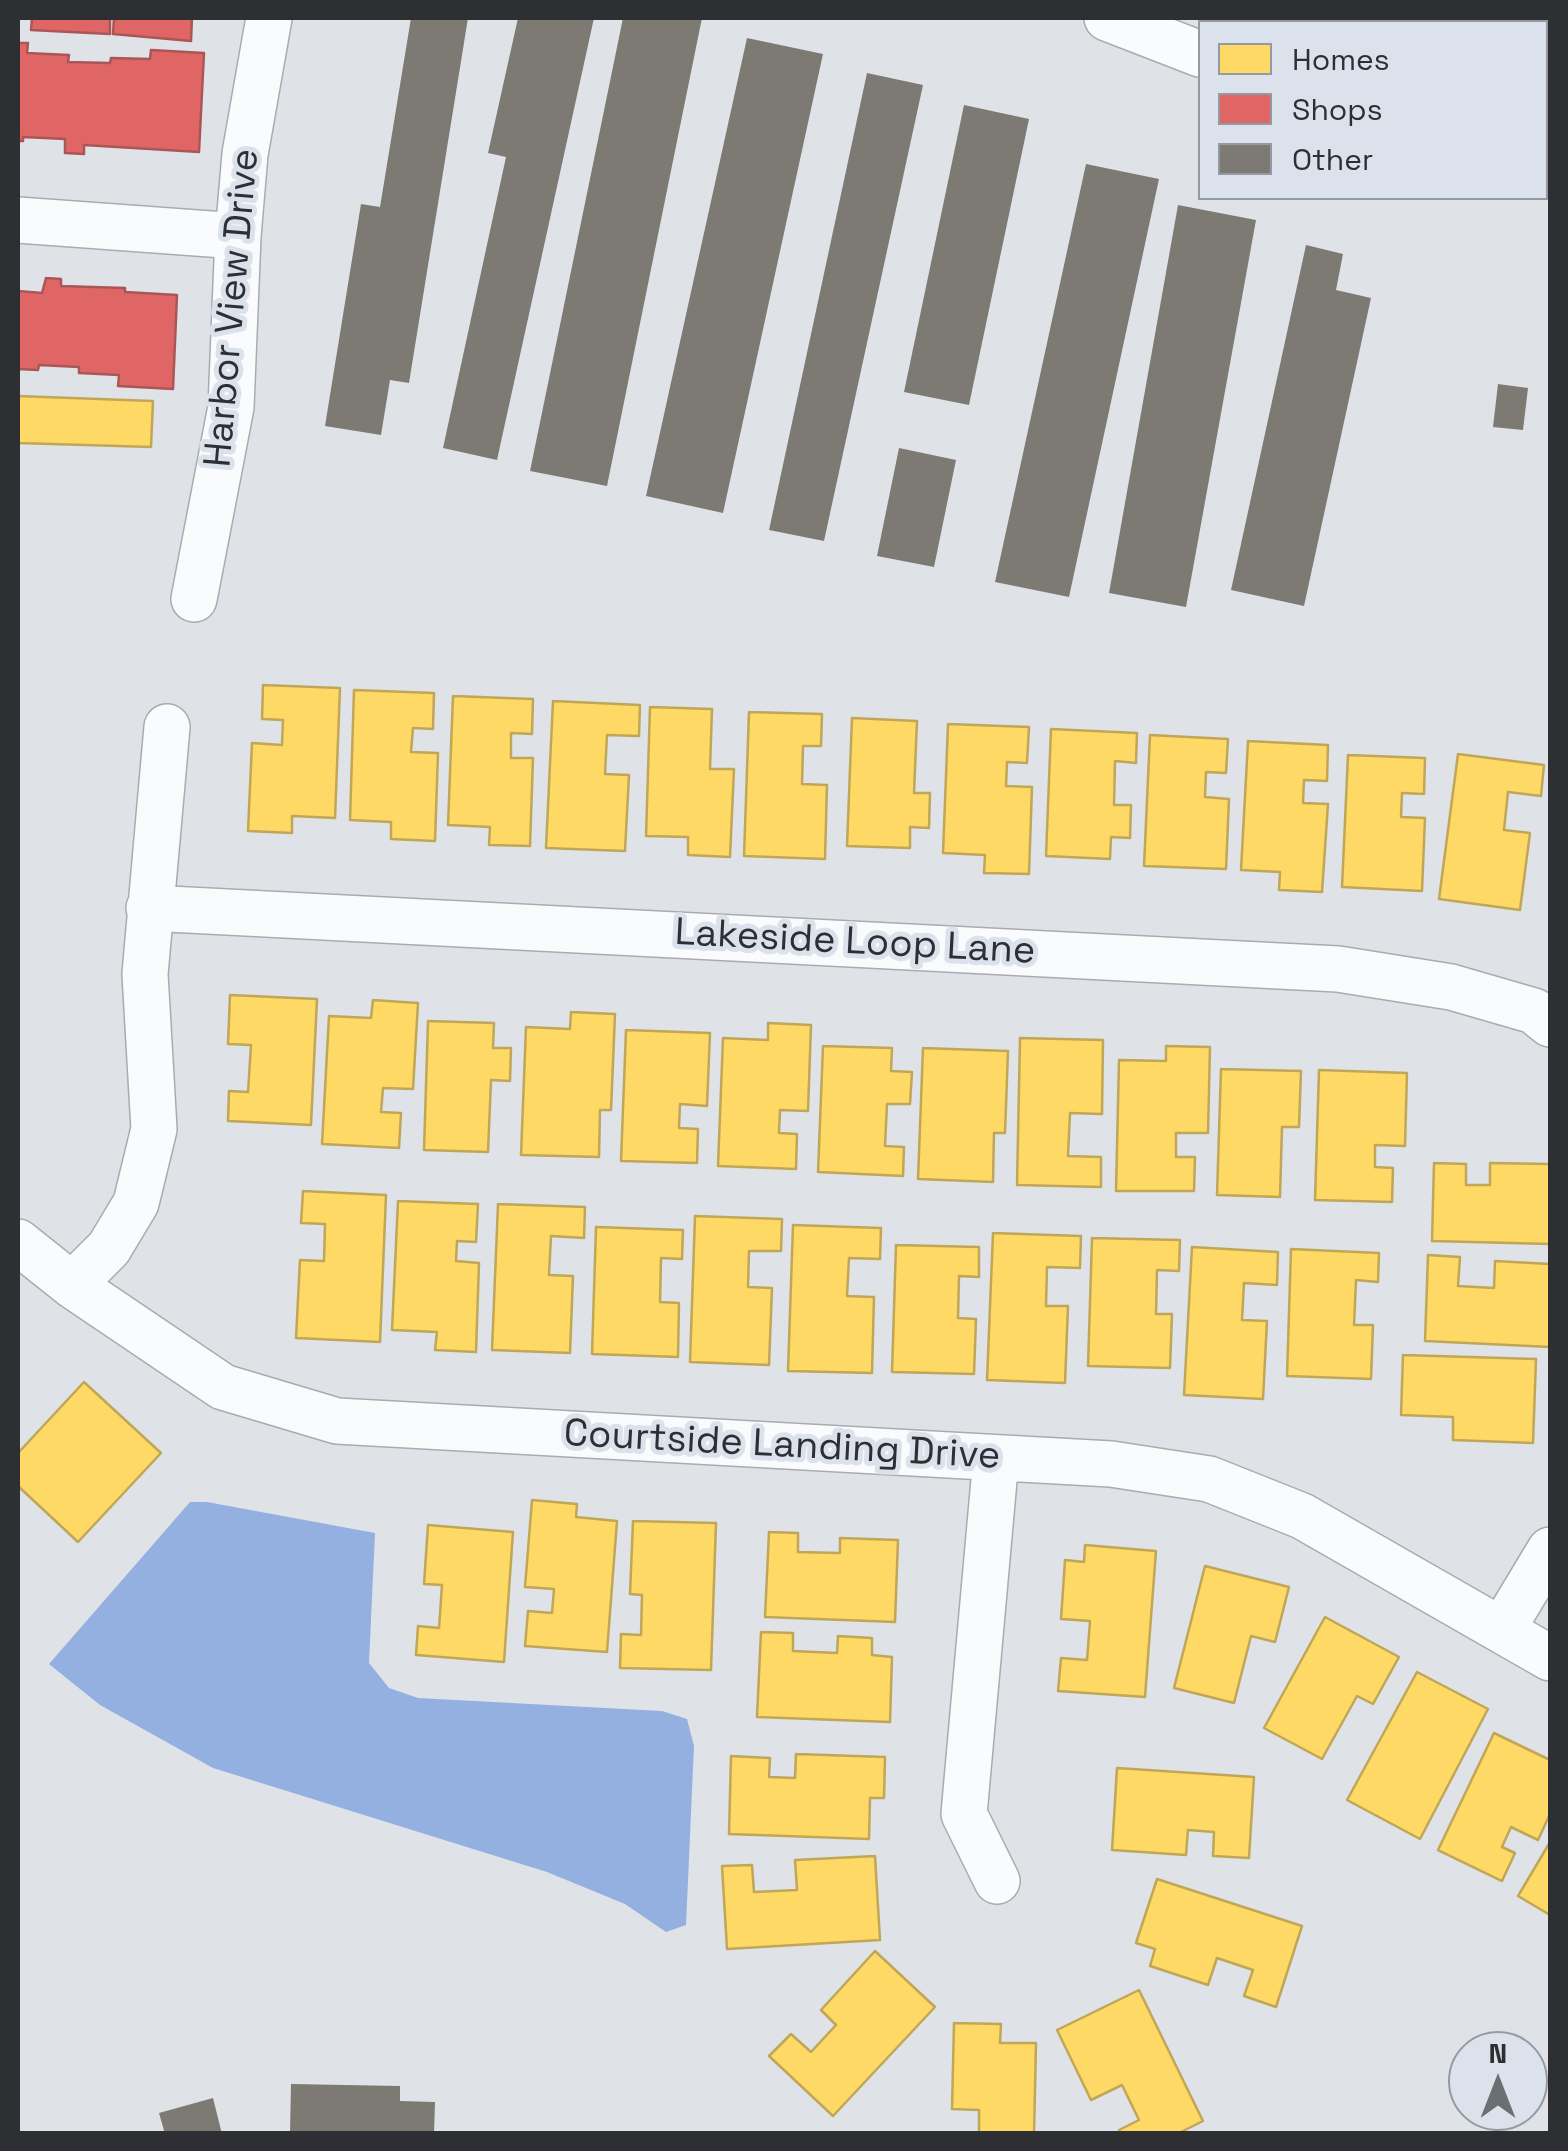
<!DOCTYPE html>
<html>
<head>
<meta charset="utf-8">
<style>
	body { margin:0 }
	#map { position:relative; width:1568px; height:2151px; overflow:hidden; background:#dfe3e8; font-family:"Space Grotesk",sans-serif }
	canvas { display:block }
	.frame { position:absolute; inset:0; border:20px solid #2d2f33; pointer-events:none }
	.legend { position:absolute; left:1198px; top:20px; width:350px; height:180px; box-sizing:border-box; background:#dbe2ec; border:2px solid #959aa2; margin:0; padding:12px 18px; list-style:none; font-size:30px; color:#2d2f33 }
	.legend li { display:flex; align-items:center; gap:20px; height:50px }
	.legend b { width:50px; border:2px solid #959aa2 }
	.north { position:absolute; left:1448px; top:2031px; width:100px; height:100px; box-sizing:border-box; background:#dbe2ec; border:2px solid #959aa2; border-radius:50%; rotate:0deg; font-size:28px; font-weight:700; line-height:40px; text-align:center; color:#2d2f33 }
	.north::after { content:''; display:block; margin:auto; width:35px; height:45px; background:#6b6e72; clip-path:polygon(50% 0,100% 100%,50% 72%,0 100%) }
</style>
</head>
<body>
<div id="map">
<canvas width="1568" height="2151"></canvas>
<div class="frame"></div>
<ul class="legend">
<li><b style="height:28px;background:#ffd966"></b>Homes</li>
<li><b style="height:28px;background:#e06666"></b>Shops</li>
<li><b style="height:28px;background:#7d7a74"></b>Other</li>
</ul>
<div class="north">N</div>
</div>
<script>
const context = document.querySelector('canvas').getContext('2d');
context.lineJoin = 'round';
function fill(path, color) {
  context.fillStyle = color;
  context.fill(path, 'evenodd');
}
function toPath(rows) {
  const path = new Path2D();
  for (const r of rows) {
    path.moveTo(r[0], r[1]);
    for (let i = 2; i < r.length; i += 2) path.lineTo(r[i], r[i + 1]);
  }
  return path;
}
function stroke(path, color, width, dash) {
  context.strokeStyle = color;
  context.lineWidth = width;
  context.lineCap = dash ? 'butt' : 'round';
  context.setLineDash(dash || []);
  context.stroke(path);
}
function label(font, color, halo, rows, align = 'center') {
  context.font = font + ' "Space Grotesk",sans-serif';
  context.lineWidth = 10;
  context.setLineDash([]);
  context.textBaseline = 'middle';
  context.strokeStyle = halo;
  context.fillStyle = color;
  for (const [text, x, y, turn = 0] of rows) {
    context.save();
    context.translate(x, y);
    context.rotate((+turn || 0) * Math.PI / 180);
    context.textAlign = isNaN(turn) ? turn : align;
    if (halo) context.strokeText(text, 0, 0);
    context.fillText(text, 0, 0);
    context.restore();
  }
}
const water = toPath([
	[190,1502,207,1502,375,1533,369,1663,389,1688,418,1698,662,1711,687,1719,694,1746,686,1925,666,1932,625,1904,547,1872,213,1768,100,1705,49,1664]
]);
const homes = toPath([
	[18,396,153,401,151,447,18,443,18,396],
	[263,685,340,688,335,818,292,816,292,833,248,831,252,743,282,745,283,720,262,719,263,685],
	[354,690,434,693,433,729,413,728,411,752,438,753,435,841,391,839,391,822,350,820,354,690],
	[453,696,533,699,532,734,511,733,511,758,533,758,530,846,489,845,490,827,448,825,453,696],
	[553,701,640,705,639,736,607,735,605,774,629,775,625,851,546,848,553,701],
	[650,707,712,709,710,769,734,769,730,857,688,855,688,837,646,836,650,707],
	[749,712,822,714,821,746,803,746,802,784,827,785,825,859,744,856,749,712],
	[852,718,917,721,914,793,930,793,929,828,910,827,910,848,847,846,852,718],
	[948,724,1029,727,1027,763,1007,762,1006,786,1032,787,1029,874,984,873,985,855,943,853,948,724],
	[1051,729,1137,733,1136,763,1115,761,1114,805,1131,805,1130,838,1111,837,1110,859,1046,856,1051,729],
	[1150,735,1228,739,1226,773,1206,772,1205,797,1229,799,1226,869,1144,866,1150,735],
	[1248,741,1328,745,1327,781,1304,780,1303,803,1328,804,1322,892,1279,890,1280,872,1241,870,1248,741],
	[1458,754,1544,765,1541,796,1508,792,1504,830,1530,833,1520,910,1439,899,1458,754],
	[1348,755,1425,758,1424,794,1402,793,1401,817,1425,818,1422,891,1342,887,1348,755],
	[230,995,317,999,311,1125,228,1121,229,1091,248,1092,251,1045,228,1044,230,995],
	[373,1000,418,1003,413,1089,383,1088,381,1112,401,1113,399,1148,322,1144,329,1016,371,1018,373,1000],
	[571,1012,615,1014,611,1110,600,1110,599,1157,521,1155,526,1027,570,1029,571,1012],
	[428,1021,494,1023,493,1048,511,1048,510,1081,491,1080,488,1152,424,1150,428,1021],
	[768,1023,811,1025,808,1111,780,1110,779,1133,797,1134,796,1169,718,1166,723,1038,768,1040,768,1023],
	[626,1030,710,1033,707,1106,680,1104,679,1128,698,1129,697,1163,621,1161,626,1030],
	[1020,1038,1103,1040,1102,1114,1070,1113,1068,1156,1101,1157,1101,1187,1017,1185,1020,1038],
	[823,1046,892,1048,891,1071,912,1072,910,1104,887,1104,885,1146,904,1147,903,1176,818,1172,823,1046],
	[1166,1046,1210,1047,1208,1133,1176,1133,1176,1157,1195,1157,1194,1191,1116,1191,1119,1060,1166,1061,1166,1046],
	[923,1048,1008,1051,1005,1133,994,1133,993,1182,918,1179,923,1048],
	[1221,1069,1301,1071,1299,1127,1282,1127,1280,1197,1217,1195,1221,1069],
	[1319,1070,1407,1073,1405,1146,1375,1145,1375,1167,1393,1168,1392,1202,1315,1200,1319,1070],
	[1434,1163,1466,1164,1466,1185,1490,1185,1490,1163,1550,1164,1550,1244,1432,1241,1434,1163],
	[303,1191,386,1195,380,1342,296,1338,300,1260,324,1261,325,1224,301,1223,303,1191],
	[398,1201,478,1204,476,1242,457,1241,456,1261,479,1263,476,1352,435,1350,437,1332,392,1330,398,1201],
	[498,1204,585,1207,584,1238,551,1236,549,1275,573,1276,570,1353,492,1350,498,1204],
	[695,1216,782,1219,781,1251,749,1251,748,1287,772,1288,769,1365,690,1362,695,1216],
	[793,1225,881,1228,880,1259,849,1258,847,1296,874,1297,872,1373,788,1371,793,1225],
	[596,1227,683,1230,682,1259,661,1258,660,1302,679,1303,678,1357,592,1354,596,1227],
	[993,1233,1081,1236,1080,1268,1047,1267,1046,1306,1068,1306,1065,1383,987,1380,993,1233],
	[1092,1238,1180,1240,1179,1271,1157,1270,1156,1314,1172,1314,1170,1368,1088,1366,1092,1238],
	[896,1245,979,1247,979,1277,959,1276,958,1318,976,1319,974,1374,892,1372,896,1245],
	[1192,1247,1278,1252,1277,1285,1244,1283,1242,1320,1267,1321,1263,1399,1184,1395,1192,1247],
	[1291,1249,1379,1253,1378,1282,1356,1280,1354,1325,1373,1325,1371,1379,1287,1376,1291,1249],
	[1428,1255,1460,1257,1458,1286,1494,1288,1495,1261,1550,1264,1550,1347,1425,1341,1428,1255],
	[1403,1355,1536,1359,1533,1443,1453,1440,1453,1417,1401,1415,1403,1355],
	[84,1382,161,1453,78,1542,18,1486,18,1453,84,1382],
	[532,1500,577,1504,576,1517,617,1521,607,1652,525,1646,528,1611,552,1613,554,1589,525,1587,532,1500],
	[633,1521,716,1523,711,1670,620,1668,621,1634,641,1635,642,1595,630,1594,633,1521],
	[428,1525,513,1532,504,1662,416,1655,418,1626,439,1628,442,1585,424,1584,428,1525],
	[769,1532,798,1533,798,1552,840,1553,840,1538,898,1540,895,1622,765,1617,769,1532],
	[1085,1545,1156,1551,1145,1697,1058,1691,1061,1658,1087,1660,1090,1621,1061,1619,1065,1560,1084,1562,1085,1545],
	[1205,1566,1289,1587,1275,1642,1251,1636,1234,1703,1174,1688,1205,1566],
	[1325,1617,1399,1657,1373,1704,1357,1696,1322,1759,1264,1728,1325,1617],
	[761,1632,793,1633,793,1651,837,1653,838,1636,872,1638,872,1655,892,1657,890,1722,757,1717,761,1632],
	[1417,1672,1488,1709,1420,1839,1347,1800,1417,1672],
	[1494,1733,1550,1760,1550,1814,1538,1840,1511,1827,1502,1847,1515,1853,1502,1881,1438,1850,1494,1733],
	[796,1754,885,1757,884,1798,870,1798,869,1839,729,1834,731,1756,770,1758,769,1777,795,1778,796,1754],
	[1117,1768,1254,1777,1249,1858,1213,1856,1214,1832,1188,1830,1186,1855,1112,1850,1117,1768],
	[1550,1842,1550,1915,1518,1896,1550,1842],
	[875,1856,880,1940,727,1949,722,1866,752,1865,754,1892,797,1890,795,1860,875,1856],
	[1157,1879,1302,1926,1276,2007,1244,1996,1253,1970,1217,1958,1208,1985,1150,1966,1155,1949,1136,1943,1157,1879],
	[875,1951,935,2007,833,2116,769,2056,791,2034,811,2052,836,2025,821,2010,875,1951],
	[1139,1990,1203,2121,1177,2134,1121,2134,1119,2130,1139,2120,1122,2085,1091,2100,1057,2030,1139,1990],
	[954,2023,1001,2024,1000,2043,1036,2043,1034,2134,979,2134,979,2110,952,2109,954,2023]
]);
const shops = toPath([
	[32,18,110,18,110,34,31,30,32,18],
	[114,18,192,18,191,41,113,34,114,18],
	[18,43,28,43,27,53,69,55,68,62,110,63,111,58,150,59,151,50,204,53,199,152,84,145,84,154,65,153,65,139,23,137,23,141,18,141,18,43],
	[46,278,61,279,61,286,125,288,125,292,177,295,173,389,118,386,119,375,79,373,79,367,39,365,38,370,18,369,18,291,42,293,46,278]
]);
const building = toPath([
	[411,18,468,18,409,383,390,380,381,435,325,426,361,204,380,207],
	[518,18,594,18,497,460,443,448,506,157,488,153],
	[623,18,702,18,607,486,530,471],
	[1473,18,1550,18,1550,35,1546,35,1546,22,1473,22],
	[747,38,823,54,723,513,646,496],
	[867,73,923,85,824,541,769,530],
	[964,105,1029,119,969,405,904,392],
	[1086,164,1159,179,1069,597,995,582],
	[1178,205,1256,220,1186,607,1109,593],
	[1306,245,1343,254,1336,290,1371,298,1304,606,1231,590],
	[1498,384,1528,388,1523,430,1493,427],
	[899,448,956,460,934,567,877,556],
	[291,2084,400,2086,400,2101,435,2102,434,2134,290,2134],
	[213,2098,222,2134,165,2134,159,2113]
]);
const minor = toPath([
	[1107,18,1200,54],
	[1546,159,1550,160],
	[18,220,238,236],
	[194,599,231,407,238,236,245,154,269,18],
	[149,908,1338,969,1451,987,1534,1011,1550,1024],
	[18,1242,72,1285,223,1387,337,1421,1111,1464,1209,1479,1302,1516,1550,1658],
	[72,1285,109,1248,136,1203,154,1129,145,974,167,727],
	[996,1458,964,1814,997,1881],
	[1503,1628,1550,1550]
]);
const streetNames = [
	["Harbor View Drive",233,308,-85],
	["Lakeside Loop Lane",855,943,3],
	["Courtside Landing Drive",782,1446,3]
];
fill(water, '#93b0e0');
fill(homes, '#ffd966');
stroke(homes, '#c0a657', 2.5);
fill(shops, '#e06666');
stroke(shops, '#aa5657', 2.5);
fill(building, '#7d7a74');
stroke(minor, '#a9abb0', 48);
stroke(minor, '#fafbfc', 45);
label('38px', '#2d2f33', '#dbe2ec', streetNames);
</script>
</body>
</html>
